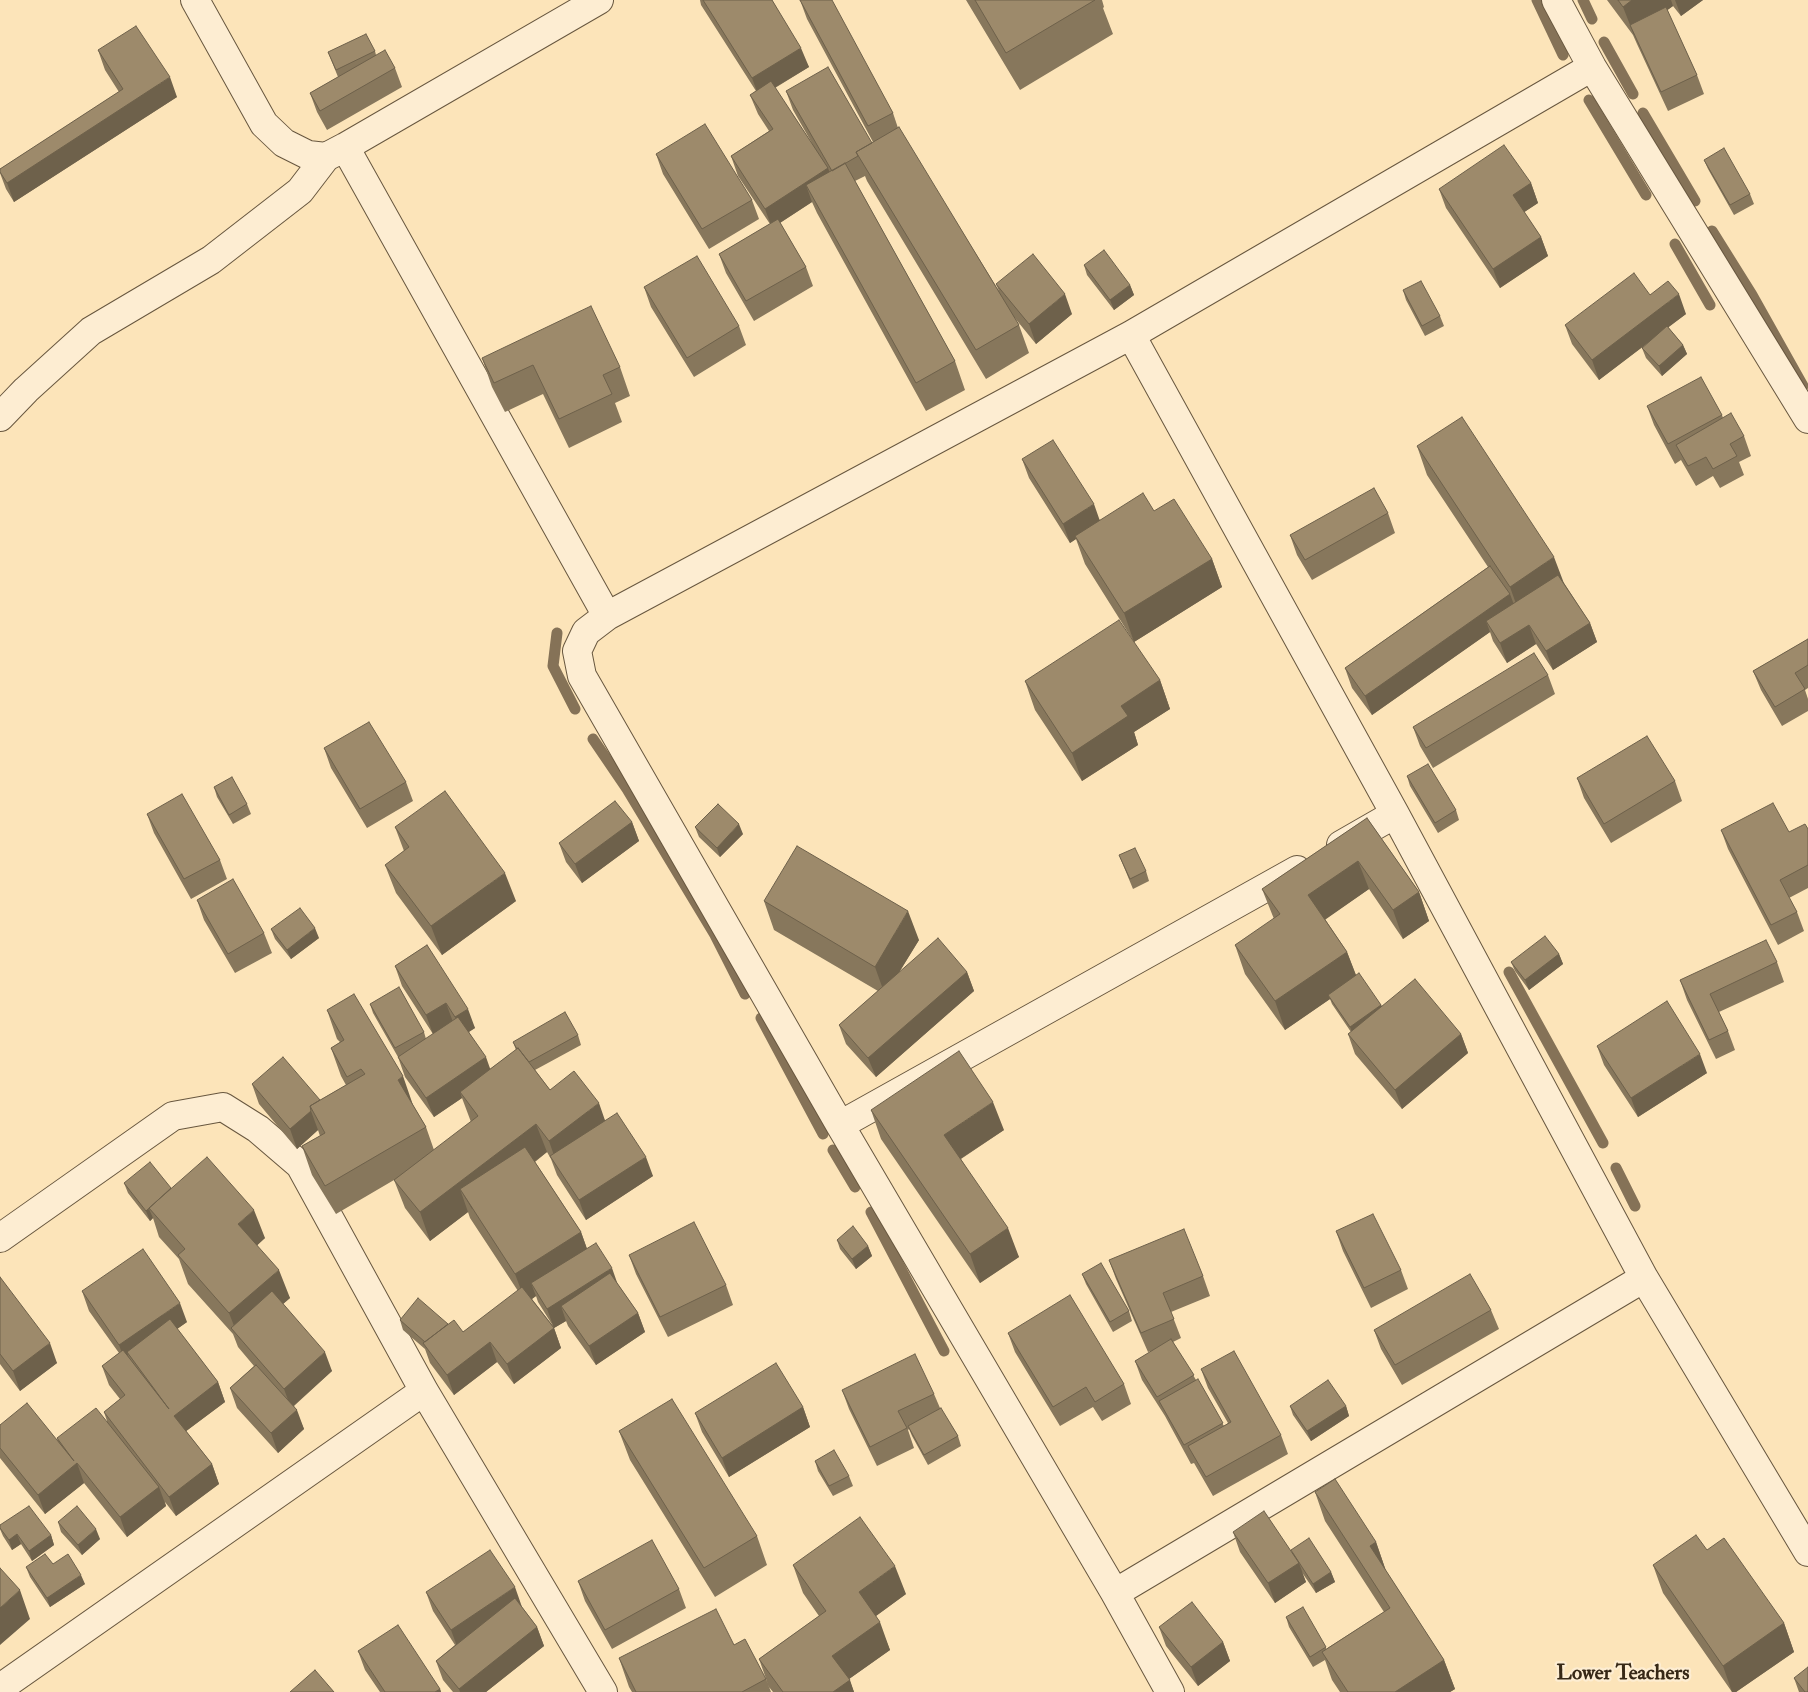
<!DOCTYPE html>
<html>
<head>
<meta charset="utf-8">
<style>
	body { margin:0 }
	canvas { display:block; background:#fce4b9 }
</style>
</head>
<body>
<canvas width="1808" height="1692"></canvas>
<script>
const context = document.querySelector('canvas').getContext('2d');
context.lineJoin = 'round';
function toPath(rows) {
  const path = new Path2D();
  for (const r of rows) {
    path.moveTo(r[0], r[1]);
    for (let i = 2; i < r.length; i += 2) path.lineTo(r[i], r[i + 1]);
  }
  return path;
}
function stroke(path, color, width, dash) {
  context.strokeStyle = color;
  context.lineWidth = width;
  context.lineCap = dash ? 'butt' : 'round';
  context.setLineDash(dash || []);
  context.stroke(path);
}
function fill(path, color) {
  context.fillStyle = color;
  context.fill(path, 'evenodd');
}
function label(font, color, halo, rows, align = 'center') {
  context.font = font + ' "IM FELL Double Pica",serif';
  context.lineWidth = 4.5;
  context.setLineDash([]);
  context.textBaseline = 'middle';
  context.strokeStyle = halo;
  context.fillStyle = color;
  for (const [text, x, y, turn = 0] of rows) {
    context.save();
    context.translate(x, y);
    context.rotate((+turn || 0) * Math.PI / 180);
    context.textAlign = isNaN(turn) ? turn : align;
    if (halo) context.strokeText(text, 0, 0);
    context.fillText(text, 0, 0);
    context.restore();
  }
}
const stream = toPath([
	[1537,0,1563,55],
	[1583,0,1592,19],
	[1604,42,1633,94],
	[1589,100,1646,195],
	[1643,113,1695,201],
	[1712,231,1752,295,1803,386],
	[1675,244,1710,305],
	[557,633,553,666,575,709],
	[593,739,627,789,715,935,745,994],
	[1509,972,1603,1143],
	[761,1018,823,1134],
	[833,1150,855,1187],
	[1616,1168,1635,1206],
	[871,1212,944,1351]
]);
const minor = toPath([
	[195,0,264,124,284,143,308,155,326,157,345,147,599,0],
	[1556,0,1592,67,1808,419],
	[345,147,607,616],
	[1131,335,1395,814,1644,1278,1808,1552],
	[0,417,26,390,91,331,211,260,300,191,326,157],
	[1341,845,1395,814],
	[840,1125,1297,870],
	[0,1238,173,1116,223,1107,258,1129,300,1165,424,1391,603,1692],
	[1115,1593,1644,1278],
	[0,1688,424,1391],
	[1170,1692,1115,1593,840,1125,582,676,577,651,586,632,607,616,1131,335,1592,67]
]);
const wall = toPath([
	[700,0,772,0,809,67,775,88,813,145,793,110,786,91,872,143,873,142,807,19,800,0,893,113,898,128,999,291,996,284,1072,314,1036,344,1014,317,1019,325,1029,353,986,379,867,181,865,176,855,181,955,361,965,390,926,411,817,213,812,202,780,223,806,267,813,286,754,321,726,273,719,254,770,224,738,176,731,156,769,131,758,114,750,95,756,91,701,5],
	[966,0,1102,0,1104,7,1103,8,1113,34,1020,90],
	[1607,0,1703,0,1681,16,1673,6,1667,10,1697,75,1704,94,1668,111,1637,44,1633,35],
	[98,50,177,97,14,202,6,189,0,173,0,169,119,92,105,70],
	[375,51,376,55,395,68,402,87,327,130,317,112,310,93,338,77,328,52],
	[656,154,752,200,759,219,709,249,663,174],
	[1704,160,1750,194,1754,204,1734,215,1708,169],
	[1531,183,1538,203,1524,212,1541,237,1548,256,1500,288,1446,208,1439,189],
	[1084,265,1130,285,1134,295,1114,310,1087,275],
	[644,287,739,326,746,345,694,377,651,307],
	[1403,290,1440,316,1444,326,1425,336,1406,300],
	[1650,295,1686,314,1668,327,1683,345,1687,354,1662,376,1646,358,1642,348,1654,338,1599,380,1572,344,1565,325],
	[482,358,620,367,630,396,615,403,622,422,569,448,543,394,505,412,492,387],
	[1647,406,1722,415,1723,418,1744,436,1751,456,1739,462,1744,475,1720,488,1713,476,1696,486,1681,460,1675,464,1654,425],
	[1417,446,1564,583,1590,623,1597,642,1553,670,1536,644,1507,663,1493,641,1490,632,1372,715,1352,688,1345,668,1488,567,1427,475],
	[1022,459,1100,520,1154,511,1212,559,1222,587,1134,642,1085,564,1076,539,1070,543,1029,478],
	[1388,513,1395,533,1312,580,1297,555,1290,535],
	[1808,639,1808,688,1805,690,1808,699,1808,711,1782,726,1761,690,1753,671],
	[1548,675,1555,694,1433,768,1420,746,1413,727],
	[1160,680,1170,709,1134,732,1138,745,1082,781,1035,710,1025,681],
	[324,748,406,782,413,801,367,828,331,768],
	[1407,776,1456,810,1459,820,1438,833,1410,786],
	[1577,778,1675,781,1682,801,1611,843,1584,798],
	[214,787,247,804,251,814,233,824,217,797],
	[147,814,220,860,227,879,191,899,154,833],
	[1367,818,1419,892,1429,921,1403,939,1369,889,1325,919,1347,952,1356,976,1382,1006,1461,1034,1468,1053,1402,1109,1355,1054,1348,1034,1351,1032,1332,1004,1330,999,1285,1030,1245,974,1235,945,1274,919,1262,889],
	[632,822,639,841,582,883,566,862,559,843],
	[395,827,516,901,442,955,396,893,385,865,404,851],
	[695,827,743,834,720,857,699,837],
	[1808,829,1808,888,1789,898,1797,912,1804,931,1778,945,1728,849,1721,830,1789,832],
	[1119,855,1146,871,1149,881,1133,889],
	[197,900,264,933,272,953,235,973,204,920],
	[764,901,919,940,900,971,967,972,974,991,876,1077,846,1044,839,1025,878,991,774,930],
	[271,929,319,938,291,959,275,939],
	[427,945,475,1028,469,1032,490,1069,516,1050,513,1042,578,1035,581,1045,535,1070,550,1090,605,1120,653,1176,586,1220,557,1175,551,1159,547,1152,535,1162,581,1232,587,1249,617,1283,638,1313,645,1332,596,1365,568,1326,566,1321,554,1328,561,1348,514,1384,497,1362,454,1395,430,1363,425,1349,403,1330,400,1320,448,1324,463,1332,518,1291,470,1218,468,1212,430,1241,405,1208,394,1180,336,1214,312,1175,302,1146,320,1136,318,1130,297,1149,259,1104,252,1084,320,1100,346,1085,341,1076,331,1048,340,1042,337,1039,327,1010,413,1105,426,1127,434,1150,471,1122,462,1098,434,1117,405,1077,398,1057,373,1013,370,1004,424,1032,426,1039,433,1034,402,986,395,966],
	[536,1296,538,1302,553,1326,532,1299],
	[1559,954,1563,964,1529,990,1515,971,1511,962],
	[1777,962,1784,982,1719,1012,1728,1031,1735,1050,1716,1059,1687,1000,1680,980],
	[1597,1046,1707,1073,1638,1117,1604,1065],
	[871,1110,1004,1130,961,1159,1019,1257,980,1283,881,1139],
	[124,1183,171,1188,265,1238,257,1245,290,1298,283,1304,332,1371,294,1406,304,1429,278,1453,237,1408,230,1388,254,1366,238,1347,233,1334,188,1284,179,1259,159,1237,153,1218,150,1221,128,1193],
	[1336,1231,1401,1270,1408,1289,1371,1308,1343,1251],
	[837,1240,868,1246,872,1256,856,1269,840,1249],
	[629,1255,726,1285,733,1305,668,1337,636,1274],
	[1109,1260,1203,1276,1210,1296,1171,1312,1181,1338,1173,1342,1224,1426,1228,1423,1208,1388,1201,1369,1281,1435,1288,1454,1213,1496,1194,1463,1191,1464,1165,1416,1142,1380,1135,1361,1152,1351,1148,1352,1116,1279],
	[1082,1274,1129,1311,1132,1321,1113,1332,1086,1284],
	[0,1277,57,1363,20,1391,0,1364],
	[82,1291,187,1322,177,1329,218,1382,225,1402,186,1431,212,1464,219,1484,176,1516,165,1502,166,1506,127,1537,84,1483,45,1514,0,1458,0,1425,58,1442,57,1438,107,1421,104,1412,120,1399,109,1385,102,1366,119,1353,89,1311],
	[1491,1310,1499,1329,1402,1385,1381,1349,1374,1330],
	[1008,1333,1124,1384,1131,1404,1102,1421,1093,1407,1060,1426,1015,1352],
	[842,1390,934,1394,940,1408,958,1436,961,1446,928,1465,912,1436,909,1429,908,1430,914,1448,877,1466,849,1409],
	[1290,1406,1346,1406,1349,1416,1311,1441,1293,1415],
	[803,1407,810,1427,729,1477,702,1432,695,1413],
	[619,1431,757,1536,767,1565,715,1597,630,1460],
	[815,1461,849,1476,853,1486,833,1496,818,1471],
	[1315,1492,1376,1542,1386,1571,1444,1660,1455,1689,1450,1692,1340,1692,1332,1680,1325,1660,1313,1667,1289,1627,1286,1617,1326,1647,1326,1649,1384,1612,1325,1521],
	[58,1522,100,1539,82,1555,61,1532],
	[0,1525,51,1535,54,1545,32,1561,21,1544,12,1550,3,1536,0,1529],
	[1233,1532,1291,1552,1331,1572,1335,1582,1316,1593,1301,1571,1306,1582,1275,1603,1240,1552],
	[1707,1550,1784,1623,1794,1652,1736,1692,1732,1692,1663,1593,1653,1565],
	[53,1564,85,1584,50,1607,30,1577,26,1567],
	[793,1565,906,1594,876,1616,890,1650,849,1679,854,1692,773,1692,769,1687,759,1659,819,1616,803,1593],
	[578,1581,679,1589,686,1608,612,1649,585,1601],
	[426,1592,522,1607,537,1627,544,1646,486,1692,453,1692,443,1680,436,1661,455,1645,433,1611],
	[1159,1627,1223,1642,1230,1661,1198,1686,1166,1646],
	[734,1645,766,1679,771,1692,632,1692,629,1687,619,1658],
	[358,1651,440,1689,441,1692,380,1692,365,1670],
	[1794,1678,1808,1692,1799,1692]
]);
const shadedWall = toPath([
	[1632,0,1671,0,1673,6,1634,35,1623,7],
	[1675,0,1703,0,1681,16],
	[801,48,809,67,759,97,752,78],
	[170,77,177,97,14,202,7,183],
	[828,168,835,187,806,185,812,202,772,228,765,209],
	[1531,183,1538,203,1520,215,1513,195],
	[1541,237,1548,256,1500,288,1493,269],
	[1130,285,1134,295,1114,310,1110,300],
	[1065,294,1072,314,1036,344,1029,324],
	[1679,294,1686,314,1599,380,1592,360],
	[1683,345,1687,354,1662,376,1659,366],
	[1094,504,1101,524,1075,536,1076,539,1070,543,1063,524],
	[1554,557,1565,586,1520,615,1510,587],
	[1212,559,1222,587,1134,642,1124,613],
	[1510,594,1517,613,1486,621,1490,632,1372,715,1365,696],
	[1590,623,1597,642,1553,670,1546,651],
	[1529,625,1536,644,1507,663,1500,643],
	[1160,680,1170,709,1134,732,1138,745,1082,781,1072,753,1121,706],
	[632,822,639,841,582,883,575,864],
	[739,824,743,834,720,857,717,848],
	[1358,861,1369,889,1319,924,1308,895],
	[505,873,516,901,442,955,431,926],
	[1419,892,1429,921,1403,939,1393,910],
	[908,911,919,940,885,995,875,967],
	[315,928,319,938,291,959,287,950],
	[1347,952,1358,980,1328,995,1330,999,1285,1030,1275,1001],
	[1559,954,1563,964,1529,990,1525,980],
	[967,972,974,991,876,1077,868,1058],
	[446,1003,453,1022,433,1034,426,1015],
	[1381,1005,1385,1015,1354,1037,1350,1027],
	[468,1009,475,1028,462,1036,455,1017],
	[1461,1034,1468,1053,1402,1109,1395,1090],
	[1700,1054,1707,1073,1638,1117,1631,1098],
	[486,1057,493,1077,460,1092,462,1098,434,1117,426,1098],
	[403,1076,413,1105,408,1108,398,1080],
	[993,1102,1004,1130,954,1163,944,1135],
	[599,1103,609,1132,559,1170,549,1141],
	[311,1111,318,1130,297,1149,290,1129],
	[536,1124,547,1152,472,1209,460,1189,468,1212,430,1241,420,1212],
	[646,1157,653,1176,586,1220,579,1200],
	[149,1209,153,1218,150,1221,146,1211],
	[254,1210,265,1238,249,1253,238,1224],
	[1008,1228,1019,1257,980,1283,970,1254],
	[581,1232,591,1260,531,1283,536,1296,526,1303,515,1274],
	[868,1246,872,1256,856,1269,852,1259],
	[612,1268,619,1288,561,1306,566,1321,554,1328,547,1309],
	[279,1270,290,1298,241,1340,238,1336,229,1313],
	[180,1303,187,1322,133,1360,127,1352,130,1361,126,1364,119,1345],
	[638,1313,645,1332,596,1365,589,1346],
	[554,1328,561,1348,514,1384,507,1364],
	[490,1342,497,1362,454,1395,447,1375],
	[50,1343,57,1363,20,1391,13,1371],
	[325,1352,332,1371,291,1408,284,1389],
	[218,1382,225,1402,181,1435,174,1416],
	[1346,1406,1349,1416,1311,1441,1307,1431],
	[803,1407,810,1427,729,1477,722,1458],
	[297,1410,304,1429,278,1453,271,1433],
	[77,1463,84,1483,45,1514,38,1495],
	[212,1464,219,1484,176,1516,169,1497],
	[159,1487,166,1506,127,1537,120,1517],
	[96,1529,100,1539,82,1555,78,1545],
	[17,1534,21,1544,12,1550,9,1540],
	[51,1535,54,1545,32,1561,29,1551],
	[1376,1542,1386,1571,1370,1546],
	[1299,1563,1306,1582,1275,1603,1268,1583],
	[895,1566,906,1594,869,1621,859,1592],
	[1331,1572,1335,1582,1316,1593,1313,1584],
	[81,1575,85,1584,50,1607,47,1598],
	[515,1587,522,1607,458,1649,451,1630],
	[20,1590,30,1619,0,1645,0,1608],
	[880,1622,890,1650,842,1684,832,1656],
	[1784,1623,1794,1652,1736,1692,1732,1692,1723,1666],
	[537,1627,544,1646,486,1692,460,1692,459,1689],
	[1223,1642,1230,1661,1198,1686,1191,1667],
	[1444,1660,1455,1689,1450,1692,1395,1692],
	[850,1680,854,1692,833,1692],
	[440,1689,441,1692,435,1692]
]);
const building = toPath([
	[703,0,772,0,801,48,752,78,703,0],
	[800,0,832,0,893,113,868,126,800,0],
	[975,0,1095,0,1006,53,975,0],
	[1618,0,1632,0,1623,7,1618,0],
	[1666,7,1697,75,1661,92,1630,25,1666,7],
	[136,26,170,77,7,183,0,172,0,169,123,89,98,50,136,26],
	[366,34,375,51,336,70,328,52,366,34],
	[385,50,395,68,320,111,310,93,385,50],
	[828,67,872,143,856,152,858,156,832,171,786,91,828,67],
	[771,81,828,168,765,209,731,156,773,129,750,95,771,81],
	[705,124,752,200,702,229,656,154,705,124],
	[899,127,1019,325,976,350,856,152,899,127],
	[1504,145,1531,183,1513,195,1541,237,1493,269,1439,189,1504,145],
	[1724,148,1750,194,1730,205,1704,160,1724,148],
	[845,163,955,361,916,383,806,185,845,163],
	[778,219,806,267,746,301,719,254,778,219],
	[1104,250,1130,285,1110,300,1084,265,1104,250],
	[1033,254,1065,294,1029,324,996,284,1033,254],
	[697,256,739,326,687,358,644,287,697,256],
	[1634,273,1650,295,1668,281,1679,294,1592,360,1565,325,1634,273],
	[1421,281,1440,316,1422,326,1403,290,1421,281],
	[591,306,620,367,603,375,612,394,559,419,533,365,494,383,482,358,591,306],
	[1667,326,1683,345,1659,366,1642,348,1667,326],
	[1701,377,1722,415,1668,444,1647,406,1701,377],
	[1731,413,1744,436,1730,444,1737,456,1713,469,1706,457,1688,466,1676,445,1731,413],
	[1462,417,1554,557,1510,587,1417,446,1462,417],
	[1053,440,1094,504,1063,524,1022,459,1053,440],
	[1374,488,1388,513,1305,560,1290,535,1374,488],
	[1143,493,1154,511,1174,499,1212,559,1124,613,1075,536,1143,493],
	[1490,566,1510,594,1365,696,1345,668,1490,566],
	[1558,575,1590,623,1546,651,1529,625,1500,643,1486,621,1558,575],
	[1119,620,1160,680,1121,706,1128,716,1072,753,1025,681,1119,620],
	[1808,639,1808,665,1795,673,1805,689,1775,707,1753,671,1808,639],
	[1534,653,1548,675,1426,748,1413,727,1534,653],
	[369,722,406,782,360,809,324,748,369,722],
	[1647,736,1675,781,1604,824,1577,778,1647,736],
	[1428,764,1456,810,1435,823,1407,776,1428,764],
	[232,777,247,804,229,815,214,787,232,777],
	[445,791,505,873,431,926,385,865,409,847,395,827,445,791],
	[182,794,220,860,184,879,147,814,182,794],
	[615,801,632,822,575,864,559,843,615,801],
	[1773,803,1789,832,1805,824,1808,829,1808,865,1780,880,1797,912,1771,925,1721,830,1773,803],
	[718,804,739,824,717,848,695,827,718,804],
	[1367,818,1419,892,1393,910,1358,861,1308,895,1347,952,1275,1001,1235,945,1280,914,1262,889,1367,818],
	[797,846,908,911,875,967,764,901,797,846],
	[1135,848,1146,871,1130,879,1119,855,1135,848],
	[233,879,264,933,228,954,197,900,233,879],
	[300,908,315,928,287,950,271,929,300,908],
	[1545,936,1559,954,1525,980,1511,962,1545,936],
	[938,938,967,972,868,1058,839,1025,938,938],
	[1766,940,1777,962,1710,994,1728,1031,1709,1040,1680,980,1766,940],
	[427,945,468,1009,455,1017,446,1003,426,1015,395,966,427,945],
	[1359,973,1381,1005,1350,1027,1328,995,1359,973],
	[1415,979,1461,1034,1395,1090,1348,1034,1415,979],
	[399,987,424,1032,395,1048,370,1004,399,987],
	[354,994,403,1076,398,1080,426,1127,325,1186,302,1146,325,1133,310,1106,365,1074,361,1069,347,1077,331,1048,344,1040,327,1010,354,994],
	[1667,1001,1700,1054,1631,1098,1597,1046,1667,1001],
	[565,1012,578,1035,529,1062,518,1048,517,1049,513,1042,565,1012],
	[458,1017,486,1057,426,1098,398,1057,458,1017],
	[518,1048,550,1090,574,1071,599,1103,549,1141,536,1124,420,1212,394,1180,478,1116,460,1092,518,1048],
	[959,1051,993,1102,944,1135,1008,1228,970,1254,871,1110,959,1051],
	[283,1057,320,1100,310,1106,311,1111,290,1129,252,1084,283,1057],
	[617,1113,646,1157,579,1200,550,1156,617,1113],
	[525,1147,581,1232,515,1274,460,1189,525,1147],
	[207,1157,254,1210,238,1224,279,1270,229,1313,178,1255,185,1249,149,1208,207,1157],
	[150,1162,171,1188,146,1211,124,1183,150,1162],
	[1373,1214,1401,1270,1364,1288,1336,1231,1373,1214],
	[694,1222,726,1285,660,1317,629,1255,694,1222],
	[853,1226,868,1246,852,1259,837,1240,853,1226],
	[1184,1229,1203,1276,1163,1293,1174,1319,1141,1333,1109,1260,1184,1229],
	[596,1243,612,1268,547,1309,531,1283,596,1243],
	[143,1249,180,1303,119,1345,82,1291,143,1249],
	[1101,1263,1129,1311,1110,1322,1082,1274,1101,1263],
	[610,1273,638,1313,589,1346,561,1306,610,1273],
	[1470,1274,1491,1310,1395,1365,1374,1330,1470,1274],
	[0,1277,50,1343,13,1371,0,1354,0,1277],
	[522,1287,554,1328,507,1364,490,1342,447,1375,423,1343,454,1320,463,1332,522,1287],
	[272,1291,325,1352,284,1389,231,1328,272,1291],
	[1070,1295,1124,1384,1095,1402,1086,1387,1053,1407,1008,1333,1070,1295],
	[418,1298,448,1324,425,1342,400,1320,418,1298],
	[170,1319,218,1382,174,1416,212,1464,169,1497,104,1412,125,1395,102,1366,123,1350,169,1409,127,1352,170,1319],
	[1171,1339,1194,1375,1157,1397,1135,1361,1171,1339],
	[1234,1351,1281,1435,1206,1477,1188,1446,1231,1422,1201,1369,1234,1351],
	[915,1354,934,1394,898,1411,907,1428,870,1447,842,1390,915,1354],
	[776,1363,803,1407,722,1458,695,1413,776,1363],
	[256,1365,297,1410,271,1433,230,1388,256,1365],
	[1198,1379,1223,1423,1184,1445,1159,1401,1198,1379],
	[1328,1380,1346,1406,1307,1431,1290,1406,1328,1380],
	[672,1399,757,1536,704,1568,619,1431,672,1399],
	[27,1403,74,1461,57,1438,96,1408,159,1487,120,1517,77,1463,38,1495,0,1448,0,1425,27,1403],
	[941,1408,958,1436,924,1455,908,1426,941,1408],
	[834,1450,849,1476,829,1486,815,1461,834,1450],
	[1335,1479,1376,1542,1370,1546,1444,1660,1395,1692,1348,1692,1322,1652,1390,1608,1315,1492,1335,1479],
	[29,1506,51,1535,29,1551,17,1534,9,1540,0,1528,0,1525,29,1506],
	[77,1506,96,1529,78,1545,58,1522,77,1506],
	[1264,1511,1299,1563,1268,1583,1233,1532,1264,1511],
	[860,1517,895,1566,859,1592,880,1622,832,1656,850,1680,833,1692,783,1692,759,1659,826,1611,793,1565,860,1517],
	[1696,1535,1707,1550,1724,1538,1784,1623,1723,1666,1653,1565,1696,1535],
	[1309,1538,1331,1572,1313,1584,1291,1550,1309,1538],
	[652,1540,679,1589,605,1630,578,1581,652,1540],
	[490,1550,515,1587,451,1630,426,1592,490,1550],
	[45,1554,53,1564,68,1554,81,1575,47,1598,26,1567,45,1554],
	[0,1568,20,1590,0,1608,0,1568],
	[515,1598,537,1627,459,1689,436,1661,515,1598],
	[1192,1602,1223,1642,1191,1667,1159,1627,1192,1602],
	[1303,1607,1326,1647,1310,1657,1286,1617,1303,1607],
	[716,1609,734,1645,745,1639,766,1679,742,1692,636,1692,619,1658,716,1609],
	[398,1625,440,1689,435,1692,385,1692,358,1651,398,1625],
	[1808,1667,1808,1692,1805,1692,1794,1678,1808,1667],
	[315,1670,334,1692,290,1692,315,1670]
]);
const quarterNames = [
	["Lower Teachers",1623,1674]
];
stroke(stream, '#857257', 11);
stroke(minor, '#68573f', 30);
stroke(minor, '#fdedd2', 28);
fill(wall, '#87775c');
fill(shadedWall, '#6e614b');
fill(building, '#9d8a6b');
stroke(building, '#6e614b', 1);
label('bold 21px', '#372816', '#fdedd2', quarterNames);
</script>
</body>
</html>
